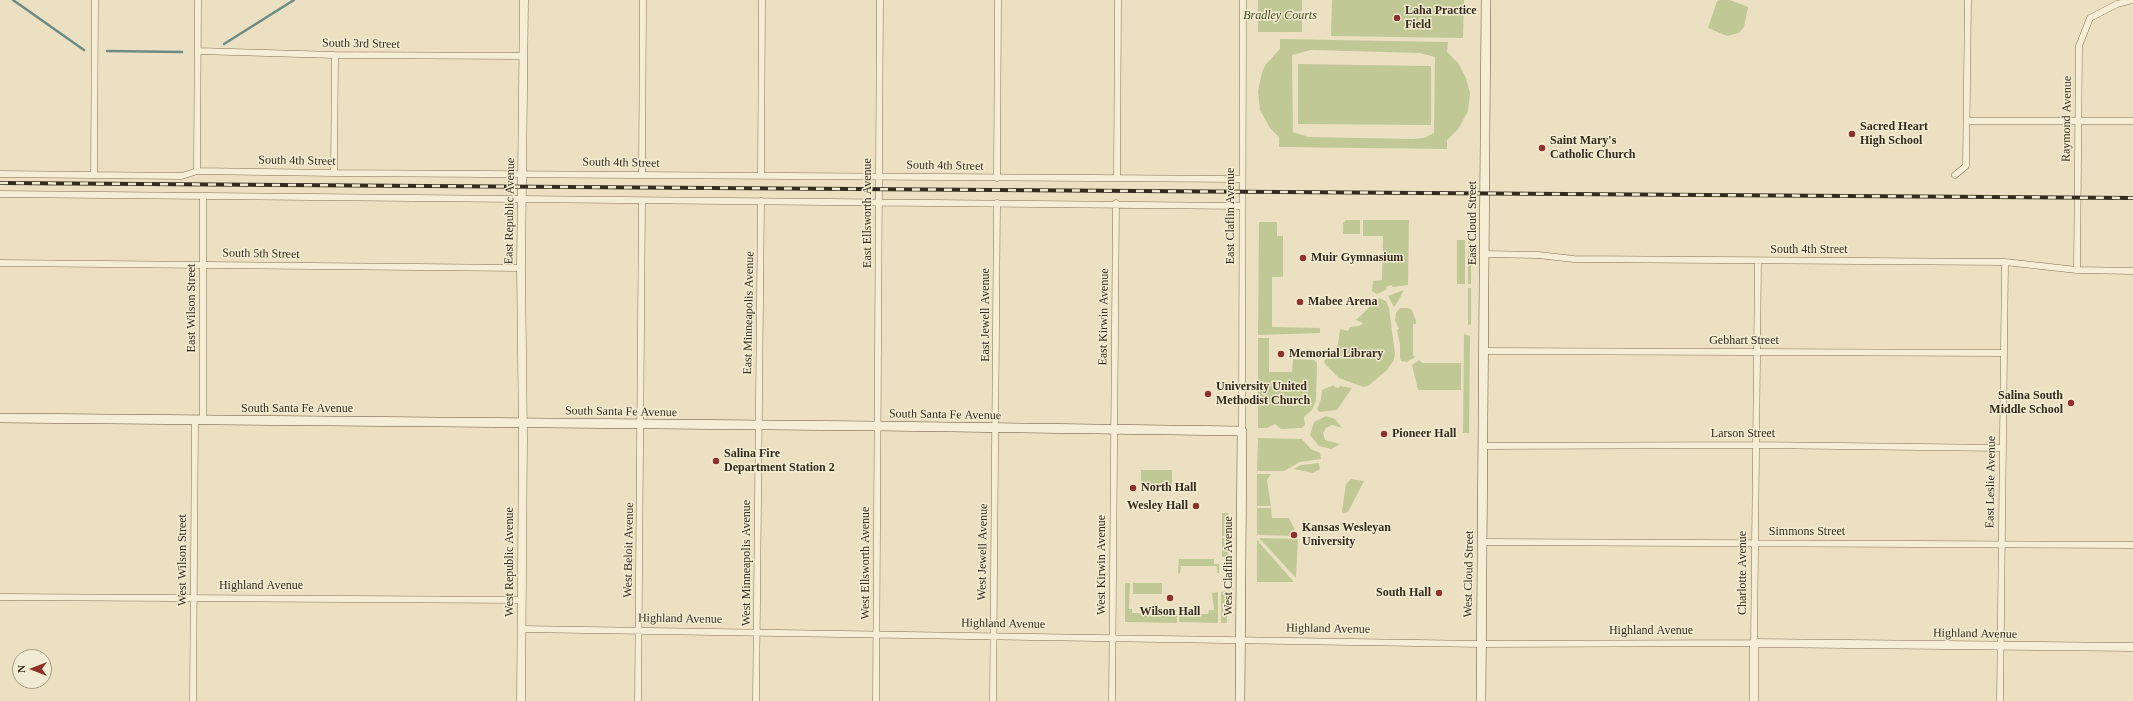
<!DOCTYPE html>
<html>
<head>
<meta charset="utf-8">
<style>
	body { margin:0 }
	#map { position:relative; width:2133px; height:701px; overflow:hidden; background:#ebe1c2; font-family:Georgia,serif }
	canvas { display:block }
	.north { position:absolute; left:12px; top:649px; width:40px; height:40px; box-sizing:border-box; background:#f3ebd1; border:1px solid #a79e89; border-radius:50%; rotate:270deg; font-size:11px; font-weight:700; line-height:16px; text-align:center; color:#342a1d }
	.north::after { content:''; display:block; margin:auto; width:14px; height:18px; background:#8f322e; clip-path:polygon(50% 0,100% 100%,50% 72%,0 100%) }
</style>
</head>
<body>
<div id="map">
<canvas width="2133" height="701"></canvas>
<div class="north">N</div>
</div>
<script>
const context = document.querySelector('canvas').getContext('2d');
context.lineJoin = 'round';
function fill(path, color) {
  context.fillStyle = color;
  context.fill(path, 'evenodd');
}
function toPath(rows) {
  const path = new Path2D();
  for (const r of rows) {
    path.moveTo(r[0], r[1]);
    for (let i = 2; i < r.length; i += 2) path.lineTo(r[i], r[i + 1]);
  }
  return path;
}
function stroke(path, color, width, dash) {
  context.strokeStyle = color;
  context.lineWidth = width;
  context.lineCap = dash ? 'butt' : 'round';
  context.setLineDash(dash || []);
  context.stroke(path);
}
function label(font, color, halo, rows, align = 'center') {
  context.font = font + ' Georgia,serif';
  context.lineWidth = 3;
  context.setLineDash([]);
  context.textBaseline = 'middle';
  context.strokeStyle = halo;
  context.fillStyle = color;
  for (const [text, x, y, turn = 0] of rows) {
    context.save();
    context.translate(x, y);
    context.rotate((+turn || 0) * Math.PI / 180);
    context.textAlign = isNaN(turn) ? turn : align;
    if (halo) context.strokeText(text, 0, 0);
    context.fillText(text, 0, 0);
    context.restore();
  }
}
const green = toPath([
	[1258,0,1302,0,1302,32,1258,32],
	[1332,0,1464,0,1463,38,1331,36],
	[1719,0,1730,0,1748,7,1744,27,1739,33,1727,36,1708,28,1717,1],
	[1280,39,1448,42,1447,52,1459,64,1466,78,1470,93,1468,111,1459,128,1447,140,1447,149,1279,147,1279,137,1270,128,1260,110,1258,91,1262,72,1266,64,1280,49],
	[1311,50,1420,53,1435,57,1434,133,1424,138,1413,139,1309,137,1293,132,1292,55],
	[1298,64,1431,66,1431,125,1298,124],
	[1346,220,1360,220,1360,234,1343,234,1343,223],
	[1363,220,1409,220,1408,285,1393,287,1391,285,1386,287,1387,289,1377,294,1372,291,1373,281,1382,280,1383,236,1363,236],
	[1259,222,1277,222,1277,236,1283,236,1283,277,1272,277,1272,327,1320,328,1320,333,1258,335],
	[1457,240,1465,240,1465,284,1457,284],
	[1468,241,1471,241,1471,284,1468,284],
	[1468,288,1471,288,1471,324,1468,325],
	[1404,290,1397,303,1394,307,1388,296],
	[1379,298,1386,301,1389,308,1395,354,1394,360,1387,370,1368,386,1363,387,1339,378,1325,364,1324,361,1338,345,1340,329,1348,331,1350,327,1360,326,1363,323,1356,320],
	[1400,308,1407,308,1412,310,1416,321,1416,324,1413,324,1413,355,1415,357,1407,362,1401,361,1400,358,1400,345,1397,330,1399,329,1395,320,1396,313],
	[1464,334,1470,336,1469,433,1463,433],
	[1258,338,1269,338,1269,372,1292,372,1293,359,1314,360,1317,363,1316,400,1312,410,1304,417,1305,425,1302,428,1281,429,1275,424,1267,428,1258,428],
	[1419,360,1422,363,1461,363,1461,390,1418,390,1412,365],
	[1334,385,1334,387,1339,388,1340,386,1352,388,1337,410,1319,412,1317,409,1321,399,1322,390],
	[1326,416,1335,419,1342,428,1332,425,1326,428,1323,433,1325,440,1340,444,1331,449,1319,446,1310,435,1314,422],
	[1258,438,1302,439,1311,449,1320,453,1321,459,1300,462,1284,471,1257,471],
	[1319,463,1320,469,1313,473,1294,469,1301,465],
	[1141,470,1172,470,1172,488,1141,488],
	[1257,474,1271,474,1267,480,1271,506,1257,506],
	[1351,479,1364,481,1348,512,1343,513,1342,511,1346,484],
	[1257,508,1271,508,1272,518,1289,518,1298,536,1257,535],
	[1222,513,1228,513,1228,536,1222,536],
	[1222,538,1228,538,1228,557,1222,557],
	[1259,538,1298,539,1296,578],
	[1257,540,1294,582,1257,582],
	[1179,559,1214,559,1214,564,1219,564,1219,573,1217,573,1217,566,1181,566,1180,573,1178,574],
	[1125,583,1130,583,1129,609,1132,609,1132,613,1177,614,1177,623,1125,622],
	[1133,583,1162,583,1162,594,1133,594],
	[1227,591,1227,623,1221,623,1221,592],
	[1218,592,1218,623,1179,622,1179,614,1208,614,1209,610,1214,610,1212,593]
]);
const stream = toPath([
	[13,0,84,50],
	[224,44,294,0],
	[107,51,182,52]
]);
const minor = toPath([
	[198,51,335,55,523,56],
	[1967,121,2133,121],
	[197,171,198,0],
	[334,173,335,55],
	[0,174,182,176,197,171,334,173,1242,179],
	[642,174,643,0],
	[94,175,95,0],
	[761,175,762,0],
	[1955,175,1966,166,1968,0],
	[997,178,998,0],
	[1117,178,1118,0],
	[0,194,1242,206],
	[1485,254,1538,255,1574,259,2005,262,2077,270,2133,271],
	[0,263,521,268],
	[2077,270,2079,46,2090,18,2117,4,2133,0],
	[1484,351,2004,353],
	[203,420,203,196],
	[1242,431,1243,0],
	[1483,446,1755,445,2003,448],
	[1482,542,2133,545],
	[0,597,522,600],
	[522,629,1481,644,1754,643,1758,261],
	[193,701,195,420],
	[638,701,642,201],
	[756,701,761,201],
	[876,701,880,0],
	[993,701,997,203],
	[1112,701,1116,203],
	[2000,701,2005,262]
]);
const tertiary = toPath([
	[521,701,523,438,521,268,524,0],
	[1754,701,1754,643,2133,647]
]);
const secondary = toPath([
	[0,418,878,426,1242,431,1240,701],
	[1481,701,1486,0]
]);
const rail = toPath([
	[0,183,2133,198]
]);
const markers = [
	[1397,18,4,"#8f322e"],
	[1852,134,4,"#8f322e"],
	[1542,148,4,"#8f322e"],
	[1303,258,4,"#8f322e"],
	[1300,302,4,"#8f322e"],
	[1281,354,4,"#8f322e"],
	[1208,394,4,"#8f322e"],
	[2071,403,4,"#8f322e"],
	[1384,434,4,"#8f322e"],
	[716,461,4,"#8f322e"],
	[1133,488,4,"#8f322e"],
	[1196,506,4,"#8f322e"],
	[1294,535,4,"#8f322e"],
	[1439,593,4,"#8f322e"],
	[1170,598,4,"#8f322e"]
];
const poiNames = [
	["Laha Practice",1405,11],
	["Field",1405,25],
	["Sacred Heart",1860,127],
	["High School",1860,141],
	["Saint Mary's",1550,141],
	["Catholic Church",1550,155],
	["Muir Gymnasium",1311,258],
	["Mabee Arena",1308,302],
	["Memorial Library",1289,354],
	["University United",1216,387],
	["Methodist Church",1216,401],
	["Salina South",2063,396,"right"],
	["Middle School",2063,410,"right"],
	["Pioneer Hall",1392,434],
	["Salina Fire",724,454],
	["Department Station 2",724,468],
	["North Hall",1141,488],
	["Wesley Hall",1188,506,"right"],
	["Kansas Wesleyan",1302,528],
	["University",1302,542],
	["South Hall",1431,593,"right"],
	["Wilson Hall",1170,612,"center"]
];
const parkNames = [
	["Bradley Courts",1280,16]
];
const streetNames = [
	["South 3rd Street",361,44,1],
	["Raymond Avenue",2067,119,-89],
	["South 4th Street",297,161,1],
	["South 4th Street",621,163,1],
	["South 4th Street",945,166,1],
	["East Republic Avenue",510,211,-89],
	["East Ellsworth Avenue",868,213,-90],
	["East Claflin Avenue",1231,216,-90],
	["East Cloud Street",1473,223,-90],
	["South 4th Street",1809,250],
	["South 5th Street",261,254,1],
	["East Wilson Street",192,308,-90],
	["East Minneapolis Avenue",749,313,-89],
	["East Jewell Avenue",986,315,-90],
	["East Kirwin Avenue",1104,317,-89],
	["Gebhart Street",1744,341],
	["South Santa Fe Avenue",297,409],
	["South Santa Fe Avenue",621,412,1],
	["South Santa Fe Avenue",945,415,1],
	["Larson Street",1743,434],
	["East Leslie Avenue",1991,482,-89],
	["Simmons Street",1807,532],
	["West Beloit Avenue",629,550,-89],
	["West Jewell Avenue",983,552,-89],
	["West Wilson Street",183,560,-90],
	["West Republic Avenue",510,562,-90],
	["West Minneapolis Avenue",747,563,-90],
	["West Ellsworth Avenue",866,563,-90],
	["West Kirwin Avenue",1102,565,-90],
	["West Claflin Avenue",1229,566,-90],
	["Charlotte Avenue",1743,573,-90],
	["West Cloud Street",1469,574,-89],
	["Highland Avenue",261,586],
	["Highland Avenue",680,619,1],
	["Highland Avenue",1003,624,1],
	["Highland Avenue",1328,629,1],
	["Highland Avenue",1651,631],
	["Highland Avenue",1975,634,1]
];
fill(green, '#c0c896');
stroke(stream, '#6c8b85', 2.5);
stroke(minor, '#84725a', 7);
stroke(tertiary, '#84725a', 9);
stroke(secondary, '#65543d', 10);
stroke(minor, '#f6eed4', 6);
stroke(tertiary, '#f6eed4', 8);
stroke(secondary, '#f6eed4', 9);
stroke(rail, '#342a1d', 4);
stroke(rail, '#f3ebd1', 2.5, [8]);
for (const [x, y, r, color] of markers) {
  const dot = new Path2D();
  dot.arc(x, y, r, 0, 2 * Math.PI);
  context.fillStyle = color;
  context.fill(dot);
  stroke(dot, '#f3ebd1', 1.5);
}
label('bold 12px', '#342a1d', '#f3ebd1', poiNames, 'left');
label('italic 12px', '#424f25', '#f3ebd1', parkNames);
label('12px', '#342a1d', '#f3ebd1', streetNames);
</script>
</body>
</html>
